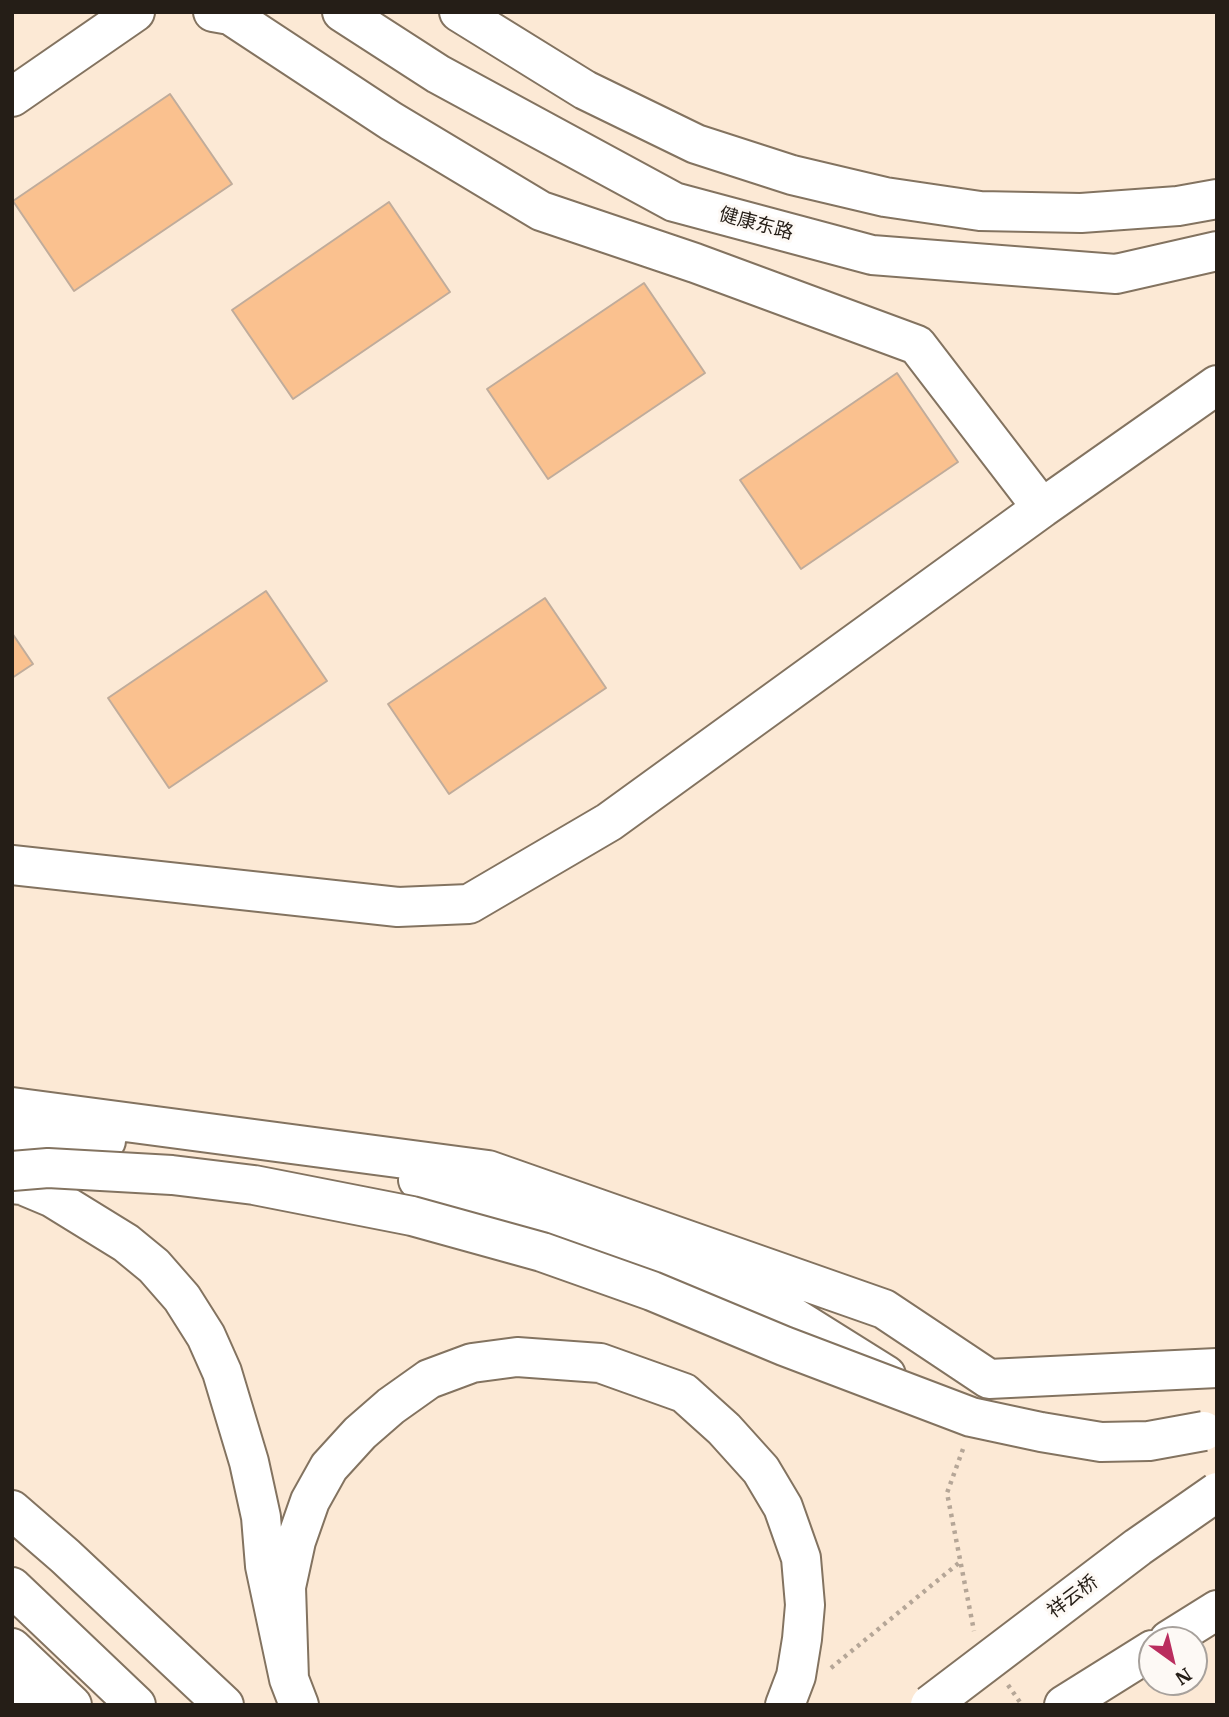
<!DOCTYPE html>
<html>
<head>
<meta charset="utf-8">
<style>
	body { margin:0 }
	#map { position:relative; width:1229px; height:1717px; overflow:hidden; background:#fce9d5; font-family:"IBM Plex Serif",serif }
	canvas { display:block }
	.frame { position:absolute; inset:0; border:14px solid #251e17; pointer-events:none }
	.north { position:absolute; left:1138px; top:1626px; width:70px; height:70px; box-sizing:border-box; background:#fdf9f5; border:2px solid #a7a19c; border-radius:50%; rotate:146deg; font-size:19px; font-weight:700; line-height:28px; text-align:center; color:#251e17 }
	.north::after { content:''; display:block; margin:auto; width:24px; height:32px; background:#ba2d5e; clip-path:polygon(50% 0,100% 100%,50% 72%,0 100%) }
</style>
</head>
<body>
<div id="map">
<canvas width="1229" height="1717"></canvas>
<div class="frame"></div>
<div class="north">N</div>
</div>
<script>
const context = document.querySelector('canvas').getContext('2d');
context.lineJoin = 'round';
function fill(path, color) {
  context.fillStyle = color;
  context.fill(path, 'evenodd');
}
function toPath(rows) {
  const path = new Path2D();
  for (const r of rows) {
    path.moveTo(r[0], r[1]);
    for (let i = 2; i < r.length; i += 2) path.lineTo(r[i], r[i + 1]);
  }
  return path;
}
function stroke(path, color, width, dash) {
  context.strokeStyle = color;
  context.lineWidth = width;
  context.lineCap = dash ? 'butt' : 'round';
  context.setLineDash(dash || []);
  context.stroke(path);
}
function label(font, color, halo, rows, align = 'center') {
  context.font = font + ' "IBM Plex Serif","Noto Sans SC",serif';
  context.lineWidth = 6;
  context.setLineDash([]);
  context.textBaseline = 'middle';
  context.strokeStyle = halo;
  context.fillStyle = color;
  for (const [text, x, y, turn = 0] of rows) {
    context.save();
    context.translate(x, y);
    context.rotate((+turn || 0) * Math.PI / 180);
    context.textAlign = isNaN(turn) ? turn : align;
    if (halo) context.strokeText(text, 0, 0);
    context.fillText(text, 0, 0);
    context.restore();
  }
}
const building = toPath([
	[170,94,232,184,74,291,13,201,170,94],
	[389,202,450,292,293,399,232,310,389,202],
	[644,283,705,373,548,479,487,389,644,283],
	[897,373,958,462,801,569,740,480,897,373],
	[266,591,327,681,169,788,108,698,266,591],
	[545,598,606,688,449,794,388,704,545,598],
	[12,633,33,664,12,678,12,633]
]);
const path = toPath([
	[963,1449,947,1493,974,1631],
	[831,1668,960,1562],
	[1008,1685,1022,1705]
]);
const minor = toPath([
	[342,12,438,74,674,202,872,255,1116,274,1217,251],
	[459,12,585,90,696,144,792,175,885,197,980,211,1081,213,1178,206,1217,199],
	[12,97,135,12],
	[1042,508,1217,385],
	[12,865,398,907,469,904,609,822,1042,508,917,345,695,263,541,211,391,121,230,15,213,12],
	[12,1510,65,1556,224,1705]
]);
const highway = toPath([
	[12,1107,488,1170,884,1309,989,1379,1217,1368],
	[12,1138,106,1141],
	[418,1180,433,1183,674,1264,771,1303,886,1375],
	[12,1184,22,1185,53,1198,126,1243,154,1266,182,1298,206,1336,222,1372,249,1462,261,1517,265,1566,289,1679,299,1705],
	[12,1587,136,1705],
	[1169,1640,1217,1610],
	[12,1648,72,1705],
	[289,1679,286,1587,296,1541,310,1501,329,1467,360,1433,391,1406,429,1379,472,1363,517,1357,600,1363,684,1393,724,1429,761,1470,783,1507,801,1558,805,1605,802,1639,796,1676,785,1705],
	[12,1684,30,1705],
	[1064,1705,1152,1650]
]);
const highwayBridge = toPath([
	[12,1171,48,1168,172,1175,254,1185,412,1216,542,1252,652,1291,784,1346,971,1417,1041,1432,1101,1442,1149,1441,1204,1431],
	[930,1705,1138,1547,1217,1492]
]);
const streetNames = [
	["健康东路",756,224,15],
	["祥云桥",1073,1597,-37]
];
fill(building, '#fac18f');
stroke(building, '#c0ac9b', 2);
stroke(minor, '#837360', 42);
stroke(highway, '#837360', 42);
stroke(path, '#b5a697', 4.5, [3.5, 5]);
stroke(minor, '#fff', 38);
stroke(highway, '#fff', 38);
stroke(highwayBridge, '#837360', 42, []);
stroke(highwayBridge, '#fff', 38);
label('19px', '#251e17', '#fdf9f5', streetNames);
</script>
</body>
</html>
